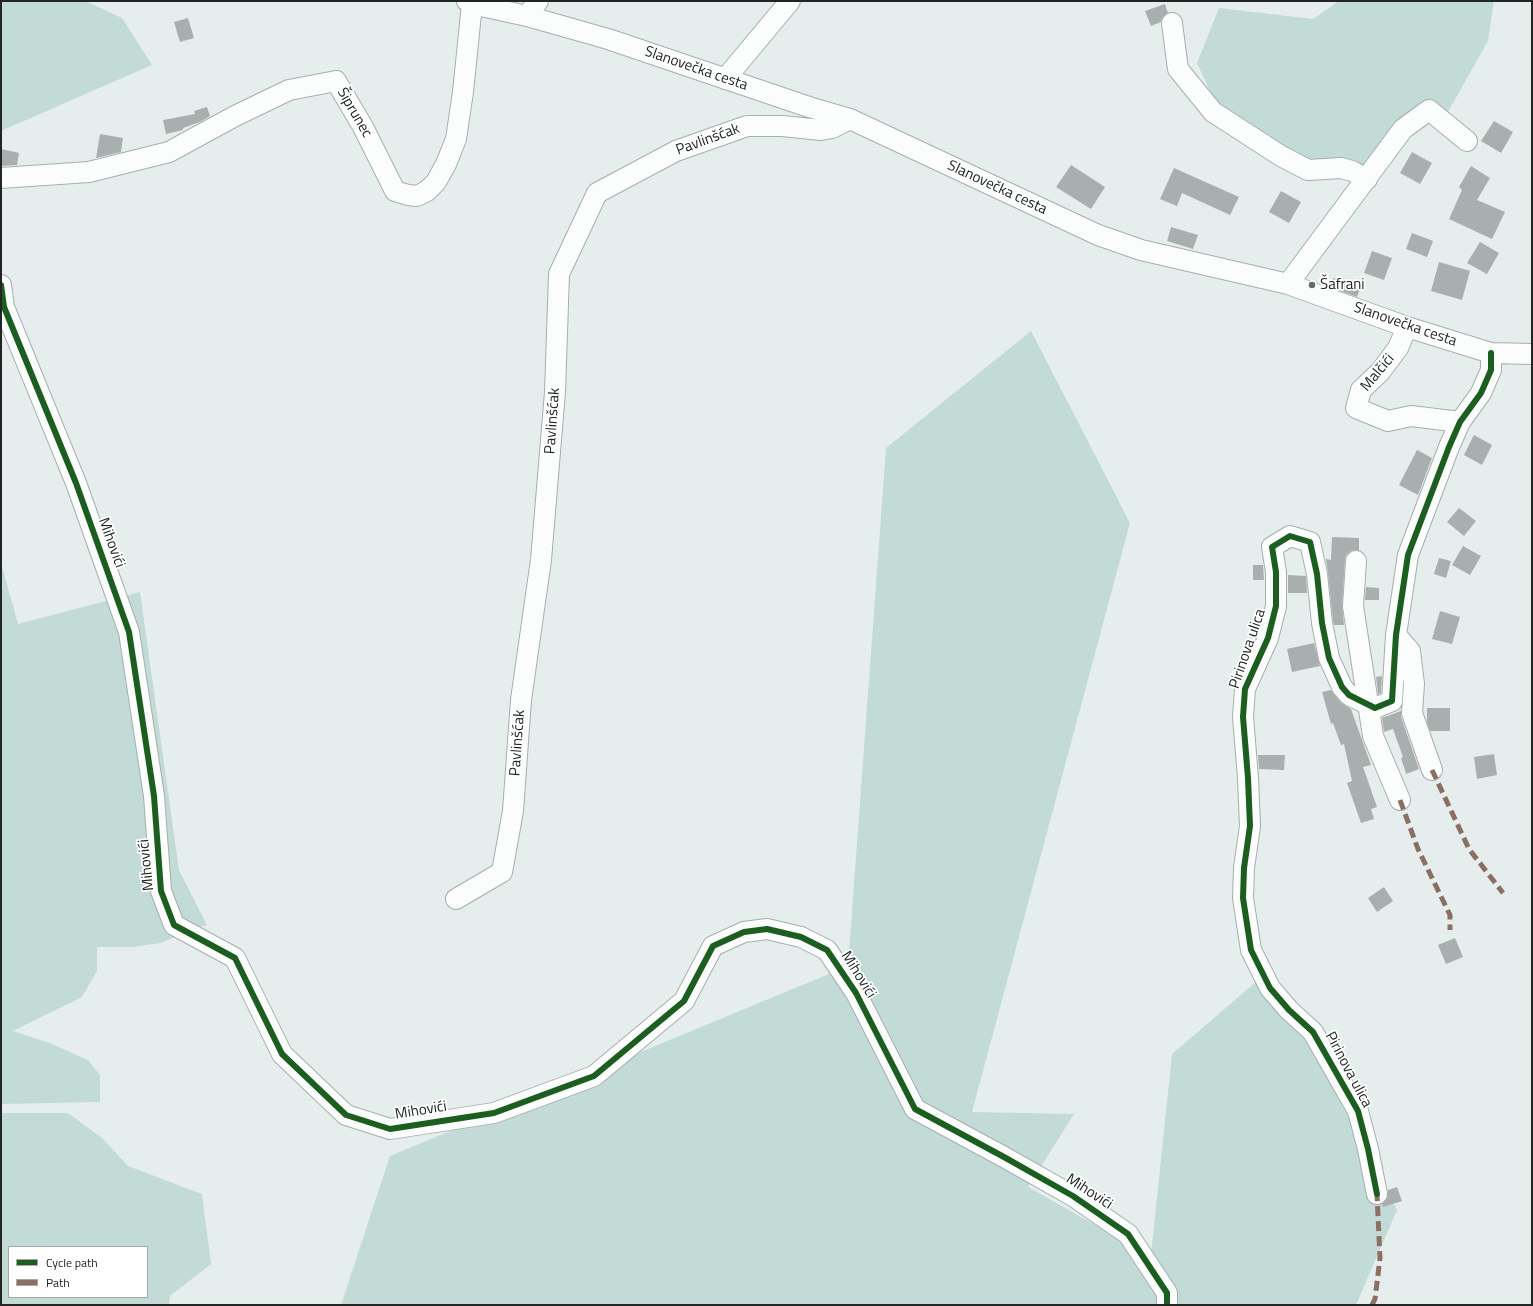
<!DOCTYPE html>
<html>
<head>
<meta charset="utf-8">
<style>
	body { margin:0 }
	#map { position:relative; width:1533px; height:1306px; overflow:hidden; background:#e6eeed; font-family:"Titillium Web",sans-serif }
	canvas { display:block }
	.frame { position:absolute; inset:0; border:2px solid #212625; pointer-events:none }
	.legend { position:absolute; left:8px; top:1246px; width:140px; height:52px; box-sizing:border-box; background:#fff; border:1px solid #a6a8a8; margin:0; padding:5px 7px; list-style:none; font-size:12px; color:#212625 }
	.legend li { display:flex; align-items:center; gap:8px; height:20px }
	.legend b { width:20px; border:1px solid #a6a8a8 }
</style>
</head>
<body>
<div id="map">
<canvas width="1533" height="1306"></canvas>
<div class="frame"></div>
<ul class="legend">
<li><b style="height:5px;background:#1b5e20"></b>Cycle path</li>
<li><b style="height:5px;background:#8d6e63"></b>Path</li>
</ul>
</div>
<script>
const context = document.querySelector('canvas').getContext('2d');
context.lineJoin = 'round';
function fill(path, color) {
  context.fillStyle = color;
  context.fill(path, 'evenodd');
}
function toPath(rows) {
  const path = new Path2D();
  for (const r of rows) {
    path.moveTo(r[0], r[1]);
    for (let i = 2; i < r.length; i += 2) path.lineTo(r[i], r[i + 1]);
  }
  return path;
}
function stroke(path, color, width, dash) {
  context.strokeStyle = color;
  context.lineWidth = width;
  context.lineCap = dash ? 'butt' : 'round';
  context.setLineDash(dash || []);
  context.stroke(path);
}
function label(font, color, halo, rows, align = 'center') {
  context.font = font + ' "Titillium Web",sans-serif';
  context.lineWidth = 3.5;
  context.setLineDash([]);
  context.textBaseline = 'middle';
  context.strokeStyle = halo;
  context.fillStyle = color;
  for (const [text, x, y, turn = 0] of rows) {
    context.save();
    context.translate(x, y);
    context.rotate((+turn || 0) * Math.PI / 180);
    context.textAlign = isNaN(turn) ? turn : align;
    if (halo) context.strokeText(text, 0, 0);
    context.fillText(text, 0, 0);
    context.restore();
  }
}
const green = toPath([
	[1,1,85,1,122,18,152,65,1,131],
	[1339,1,1494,1,1488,41,1444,119,1431,101,1367,168,1310,162,1262,138,1216,104,1197,63,1219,8,1313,19],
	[1031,331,1130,523,972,1112,1074,1114,1028,1187,1120,1239,1149,1274,1172,1054,1271,969,1397,1210,1356,1305,341,1305,390,1156,848,966,886,448],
	[1,563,18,624,140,592,179,870,207,925,160,943,133,947,97,947,97,971,82,997,13,1031,52,1044,88,1060,100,1075,100,1102,1,1104],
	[1,1113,68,1113,102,1138,128,1166,202,1194,211,1264,170,1296,169,1305,1,1305],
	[9,1247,147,1247,147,1297,9,1297]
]);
const building = toPath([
	[1165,4,1168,13,1162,18,1161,22,1151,26,1145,11],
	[188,18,194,38,180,42,174,22],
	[207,107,210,116,200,122,183,128,183,130,166,134,163,120,195,114,194,111],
	[1494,121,1513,132,1501,153,1481,141],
	[100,134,123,138,121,152,96,158],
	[1,149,19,153,17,165,1,166],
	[1412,152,1432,163,1420,184,1400,173],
	[1071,165,1105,187,1091,209,1056,187],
	[1471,166,1490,178,1477,200,1505,212,1492,239,1449,219,1462,190,1459,187],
	[1174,168,1239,197,1230,215,1182,193,1177,206,1160,199],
	[1281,191,1301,202,1289,223,1269,212],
	[1171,227,1198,235,1193,249,1167,241],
	[1412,233,1433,241,1427,257,1406,249],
	[1480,242,1499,253,1487,274,1467,263],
	[1372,251,1392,258,1384,280,1364,273],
	[1439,262,1470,271,1462,300,1431,291],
	[1333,278,1360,289,1357,297,1330,287],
	[1474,435,1492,445,1482,465,1464,455],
	[1417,450,1432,458,1418,495,1399,485],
	[1459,508,1476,521,1464,536,1447,522],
	[1332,537,1359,538,1359,550,1351,551,1346,555,1345,560,1342,605,1344,625,1334,625,1333,621,1328,573,1326,559,1331,560],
	[1463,546,1481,556,1470,575,1452,565],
	[1439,558,1451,561,1446,578,1434,574],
	[1253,565,1263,565,1264,580,1253,580],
	[1288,575,1306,576,1307,593,1288,593],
	[1366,587,1379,588,1379,600,1365,600],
	[1440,611,1460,617,1452,644,1432,639],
	[1314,643,1320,666,1292,672,1287,649],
	[1382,676,1381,693,1378,694,1376,677],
	[1331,690,1341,703,1351,709,1371,765,1363,767,1377,807,1371,809,1374,819,1361,823,1347,783,1352,781,1344,744,1341,745,1333,723,1331,724,1322,692],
	[1427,708,1450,708,1450,731,1430,731,1427,722],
	[1401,711,1401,717,1419,769,1406,774,1401,758,1403,757,1393,729,1384,732,1382,718],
	[1494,754,1497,775,1477,779,1474,757],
	[1258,755,1285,755,1284,770,1259,769],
	[1384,887,1393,901,1377,912,1368,898],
	[1455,938,1463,957,1446,964,1438,945],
	[1397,1187,1402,1201,1383,1207,1382,1204,1388,1197,1388,1190]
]);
const minor = toPath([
	[467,1,472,4,527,16,608,39,809,107,850,119,1098,235,1141,250,1288,284,1407,327,1491,353,1532,354],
	[527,16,538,1],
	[1172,23,1178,69,1213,112,1281,156,1308,170,1341,168,1352,171,1367,179],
	[725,79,790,1],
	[1,178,89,172,169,152,235,116,289,90,336,81,363,127,395,191,408,195,417,196,427,191,436,182,446,164,456,139,463,92,472,4],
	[1288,284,1403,129,1429,110,1467,141],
	[1,285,4,307,76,483,129,632,154,796,161,891,174,925,235,958,282,1054,346,1115,390,1129,494,1113,594,1076,684,1001,713,946,744,932,767,929,801,937,827,950,856,993,915,1109,1004,1157,1073,1196,1128,1234,1167,1293,1167,1305],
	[1407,327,1398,348,1380,372,1361,390,1356,408,1388,421,1411,416,1460,422],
	[1356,561,1353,606,1373,736,1400,800],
	[1396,635,1410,651,1414,684,1412,713,1432,770],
	[456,899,502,872,513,811,521,700,541,560,555,392,559,274,597,193,676,151,747,126,782,126,821,130,832,128,850,119],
	[1377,1194,1368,1149,1358,1111,1313,1032,1289,1010,1270,988,1251,950,1243,898,1244,868,1250,826,1248,778,1243,717,1245,689,1268,638,1276,606,1276,572,1272,547,1290,536,1310,542,1317,574,1322,623,1329,658,1342,687,1349,695,1375,708,1392,701,1396,635,1408,555,1449,447,1460,422,1481,393,1491,370,1491,353]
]);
const quiet = toPath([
	[1432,770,1469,849,1503,893],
	[1400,800,1418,849,1450,915,1450,930],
	[1372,1305,1375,1299,1380,1258,1377,1194]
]);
const cycleway = toPath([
	[1,285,4,307,76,483,129,632,154,796,161,891,174,925,235,958,282,1054,346,1115,390,1129,494,1113,594,1076,684,1001,713,946,744,932,767,929,801,937,827,950,856,993,915,1109,1004,1157,1073,1196,1128,1234,1167,1293,1167,1305],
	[1377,1194,1368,1149,1358,1111,1313,1032,1289,1010,1270,988,1251,950,1243,898,1244,868,1250,826,1248,778,1243,717,1245,689,1268,638,1276,606,1276,572,1272,547,1290,536,1310,542,1317,574,1322,623,1329,658,1342,687,1349,695,1375,708,1392,701,1396,635,1408,555,1449,447,1460,422,1481,393,1491,370,1491,353]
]);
const markers = [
	[1312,285,4,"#666c6b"]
];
const streetNames = [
	["Slanovečka cesta",696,69,19],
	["Šiprunec",354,113,60],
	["Pavlinšćak",708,140,-20],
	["Slanovečka cesta",997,188,25],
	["Slanovečka cesta",1405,325,19],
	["Malčići",1378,373,-50],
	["Pavlinšćak",553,421,-86],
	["Mihovići",111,543,70],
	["Pirinova ulica",1248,649,-71],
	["Pavlinšćak",518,743,-86],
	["Mihovići",147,865,-96],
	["Mihovići",858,975,58],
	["Pirinova ulica",1348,1070,62],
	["Mihovići",421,1111,-9],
	["Mihovići",1089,1192,33]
];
const poiNames = [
	["Šafrani",1320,285]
];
fill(green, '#c2dbd6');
fill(building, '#a9afae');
stroke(minor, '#a8aead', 22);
stroke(minor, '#fbfcfc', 20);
stroke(quiet, '#8d6e63', 5, [10, 5]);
stroke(cycleway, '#1b5e20', 6);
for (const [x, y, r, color] of markers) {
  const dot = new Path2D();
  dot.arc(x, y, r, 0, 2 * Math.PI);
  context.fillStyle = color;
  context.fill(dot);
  stroke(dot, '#fff', 1.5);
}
label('15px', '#212625', '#fff', streetNames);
label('15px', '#212625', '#fff', poiNames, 'left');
</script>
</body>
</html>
